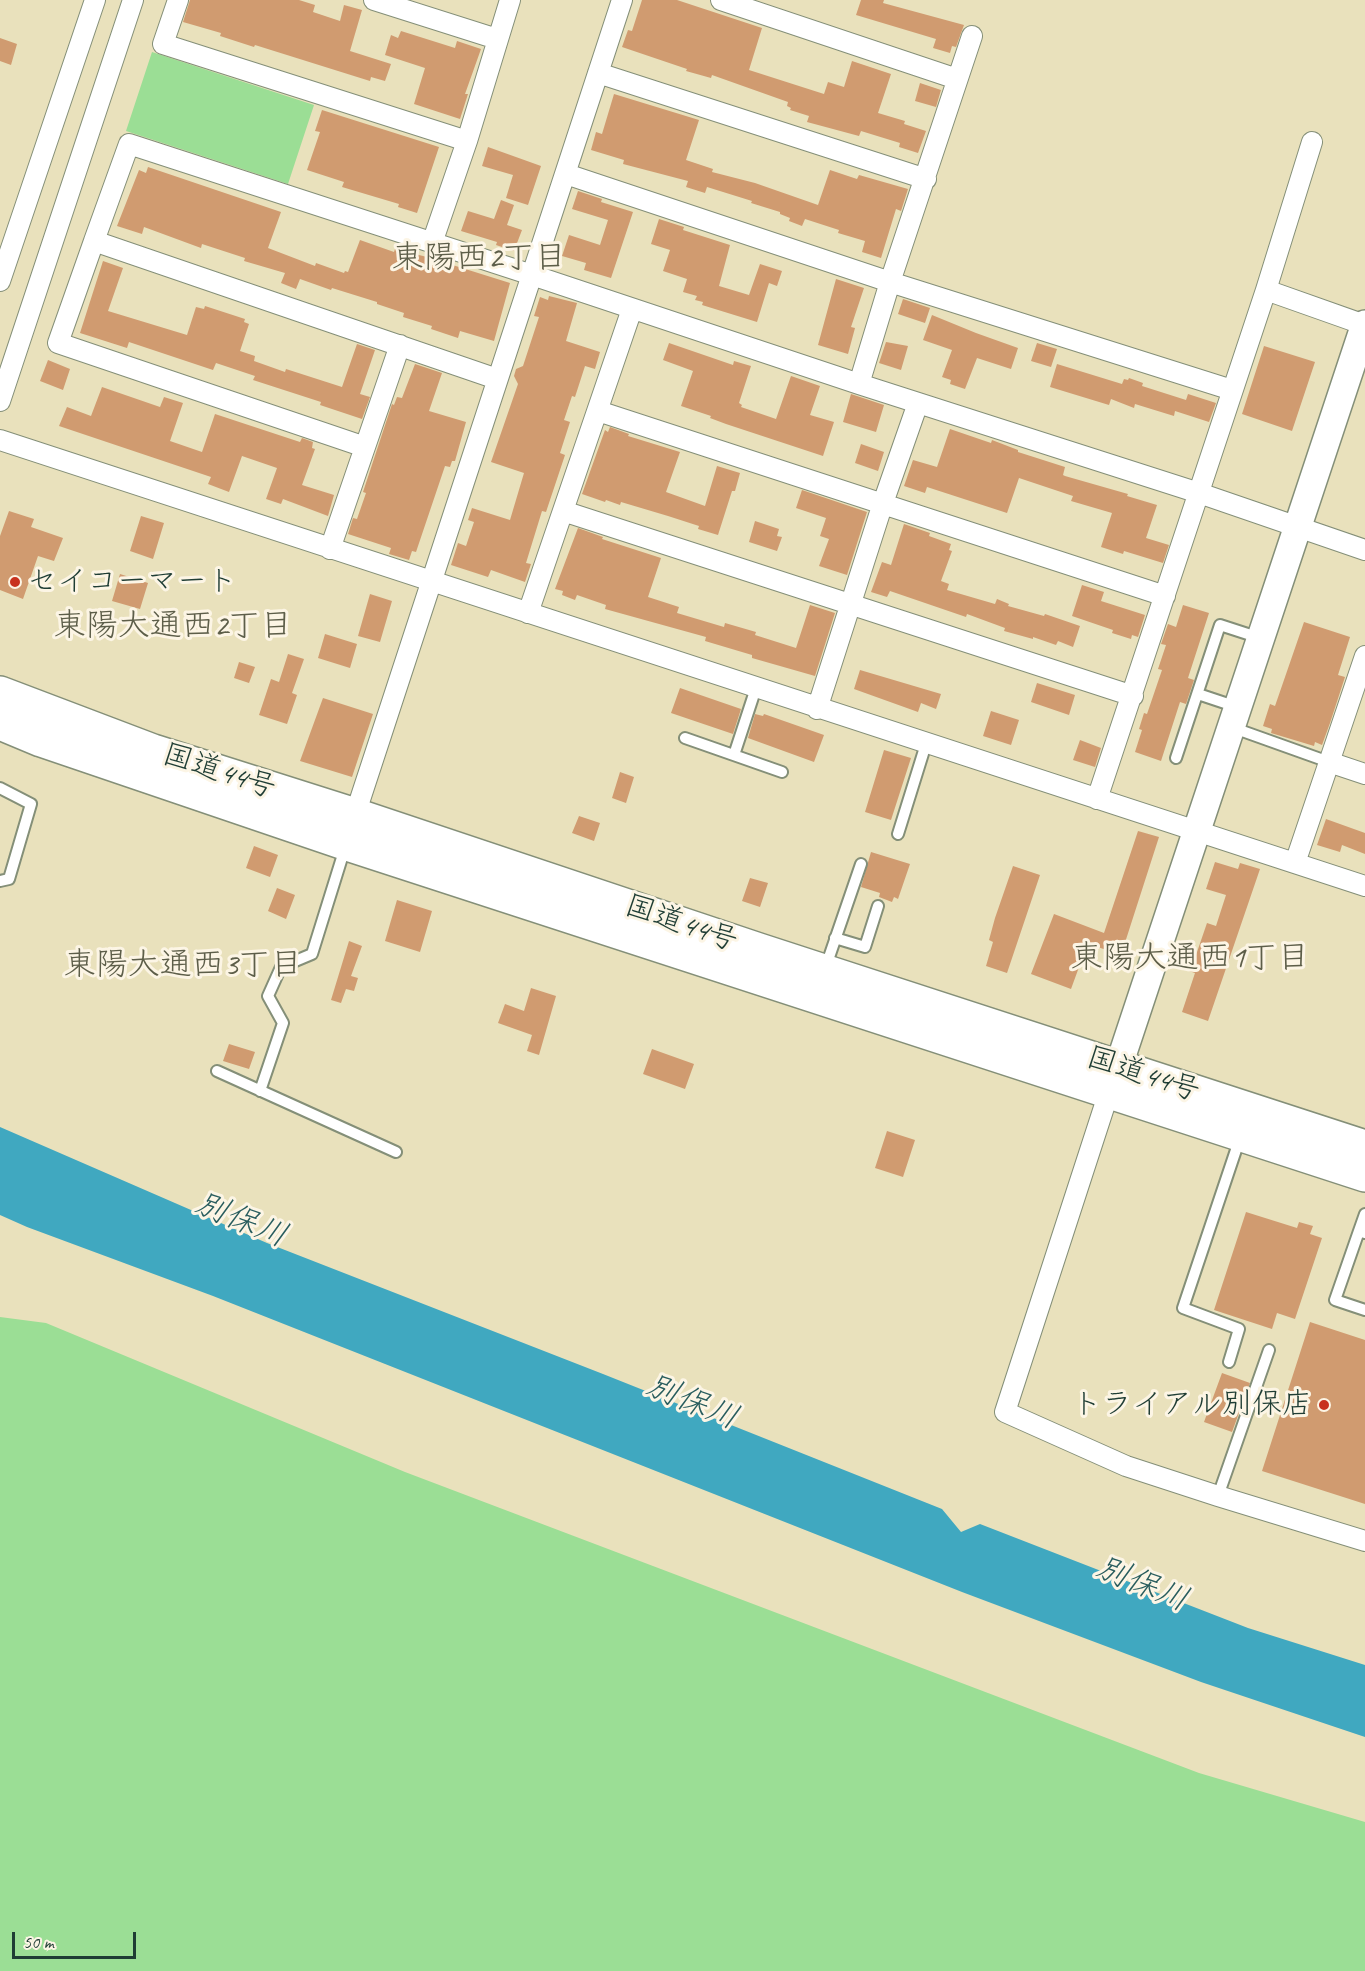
<!DOCTYPE html>
<html>
<head>
<meta charset="utf-8">
<style>
	body { margin:0 }
	#map { position:relative; width:1365px; height:1971px; overflow:hidden; background:#e9e1bc; font-family:Caveat,sans-serif }
	canvas { display:block }
	.scale { position:absolute; left:12px; top:1932px; width:124px; height:27px; box-sizing:border-box; border:3px solid #1f3d34; border-top:0; padding-left:8px; font-size:18px; line-height:21px; white-space:nowrap; color:#1f3d34; -webkit-text-stroke:4px #fcf5e5; paint-order:stroke }
</style>
</head>
<body>
<div id="map">
<canvas width="1365" height="1971"></canvas>
<div class="scale">50 m</div>
</div>
<script>
const context = document.querySelector('canvas').getContext('2d');
context.lineJoin = 'round';
function fill(path, color) {
  context.fillStyle = color;
  context.fill(path, 'evenodd');
}
function toPath(rows) {
  const path = new Path2D();
  for (const r of rows) {
    path.moveTo(r[0], r[1]);
    for (let i = 2; i < r.length; i += 2) path.lineTo(r[i], r[i + 1]);
  }
  return path;
}
function stroke(path, color, width, dash) {
  context.strokeStyle = color;
  context.lineWidth = width;
  context.lineCap = dash ? 'butt' : 'round';
  context.setLineDash(dash || []);
  context.stroke(path);
}
function label(font, color, halo, rows, align = 'center') {
  context.font = font + ' Caveat,"Klee One",sans-serif';
  context.lineWidth = 6;
  context.setLineDash([]);
  context.textBaseline = 'middle';
  context.strokeStyle = halo;
  context.fillStyle = color;
  for (const [text, x, y, turn = 0] of rows) {
    context.save();
    context.translate(x, y);
    context.rotate((+turn || 0) * Math.PI / 180);
    context.textAlign = isNaN(turn) ? turn : align;
    if (halo) context.strokeText(text, 0, 0);
    context.fillText(text, 0, 0);
    context.restore();
  }
}
const green = toPath([
	[152,52,314,105,288,184,126,131],
	[0,1317,46,1323,405,1472,1199,1773,1365,1822,1365,1971,0,1971]
]);
const water = toPath([
	[0,1127,267,1243,603,1374,942,1509,961,1532,980,1524,1248,1628,1365,1665,1365,1737,1201,1682,962,1592,213,1296,27,1227,0,1215]
]);
const building = toPath([
	[190,0,299,0,315,5,313,12,340,21,344,5,362,10,350,51,391,64,385,81,371,77,370,81,354,76,255,45,254,47,220,36,221,33,183,22],
	[642,0,677,0,762,28,749,70,824,94,828,82,844,87,852,61,891,74,878,113,905,121,904,124,926,131,918,153,899,147,900,143,861,131,859,136,807,122,809,116,790,110,791,108,787,106,788,102,712,75,711,78,686,71,687,69,622,47,628,30,632,31],
	[861,0,884,0,883,3,964,25,956,47,952,46,950,53,933,48,936,39,856,15],
	[401,31,455,48,457,41,481,49,465,94,468,94,460,119,414,104,425,68,385,55,391,35,398,38],
	[0,38,17,44,11,65,0,61],
	[920,83,941,90,936,107,915,101],
	[614,94,699,120,686,160,713,169,712,172,755,183,818,205,830,170,857,179,859,175,908,189,901,211,896,209,881,258,862,252,865,241,838,233,839,230,805,219,802,226,789,221,790,218,780,214,780,212,751,203,752,201,707,187,705,193,686,187,688,181,623,164,624,160,591,150,596,132,602,134],
	[322,110,439,147,417,213,398,207,399,204,342,187,344,182,307,170,320,132,315,131],
	[488,147,541,166,528,205,506,198,513,175,482,166],
	[148,167,281,212,268,248,315,266,316,263,344,273,345,271,348,272,360,240,394,252,395,249,427,257,510,283,494,341,460,331,458,338,431,329,432,326,403,317,404,313,377,304,377,302,332,288,331,290,300,279,296,289,281,283,285,273,244,261,245,258,202,244,201,248,144,227,142,234,117,226,139,170,146,173],
	[578,191,602,199,601,202,633,212,611,278,584,270,586,263,562,256,569,235,600,245,608,220,572,209],
	[501,200,514,205,507,225,522,230,514,251,496,245,497,242,461,231,468,211,494,219],
	[659,219,684,227,683,230,730,245,719,286,749,295,760,264,782,271,777,286,769,283,757,322,702,305,703,302,695,300,697,296,683,292,687,279,663,271,670,250,651,244],
	[103,261,123,268,108,311,187,335,196,307,204,309,205,306,245,319,244,322,249,324,240,351,255,356,254,361,285,372,286,369,342,387,357,344,375,350,360,394,370,397,362,419,320,405,321,402,253,380,255,376,216,363,213,370,129,342,127,348,80,333],
	[836,279,864,288,851,327,855,328,848,354,818,345],
	[549,296,577,303,566,341,600,352,595,369,585,366,575,397,572,396,564,420,570,422,560,453,565,455,546,512,542,511,526,563,531,564,525,582,491,570,488,577,451,565,458,543,466,546,474,522,468,520,472,508,510,520,524,473,491,462,518,384,514,376,516,369,523,366,539,317,534,316,540,297,548,300],
	[903,299,930,308,925,323,898,314],
	[932,315,976,333,1018,348,1011,369,977,358,965,389,950,384,951,380,942,377,952,350,923,340],
	[886,342,908,346,901,370,879,363],
	[669,343,733,365,734,361,751,366,739,403,742,405,741,407,776,419,791,376,820,386,810,415,834,422,823,456,726,424,710,418,711,416,681,406,693,371,663,360],
	[1037,343,1057,349,1051,367,1031,361],
	[1264,346,1315,362,1292,431,1242,414],
	[48,360,70,369,63,390,40,381],
	[415,364,442,373,429,411,466,422,455,461,452,461,450,467,445,466,416,552,412,551,409,560,389,554,391,548,348,534,353,518,357,519,366,493,363,492,392,404,394,405,397,397,402,398],
	[1057,364,1122,384,1124,379,1128,380,1129,378,1143,383,1142,386,1186,400,1188,394,1216,403,1209,422,1175,411,1174,416,1135,404,1134,408,1111,399,1109,405,1050,387],
	[102,387,160,407,164,397,183,403,170,441,202,452,215,414,300,442,302,438,313,442,312,448,315,449,302,485,334,495,328,516,283,499,281,504,266,499,277,468,242,456,229,492,208,484,211,477,59,426,67,407,91,416],
	[851,394,884,405,876,432,843,422],
	[610,427,629,434,628,436,680,452,666,492,705,506,717,466,740,473,735,491,732,491,718,535,698,529,699,526,668,516,621,502,620,505,606,500,605,502,582,494,605,430,608,432],
	[950,429,991,443,992,440,1018,450,1018,452,1065,467,1063,475,1065,476,1128,494,1127,496,1157,505,1146,538,1169,545,1163,563,1124,551,1123,554,1101,547,1112,513,1071,501,1073,496,1019,478,1007,513,927,487,925,493,904,486,913,460,937,467],
	[861,444,884,452,878,471,855,463],
	[802,490,867,512,847,575,819,566,829,539,820,536,826,518,796,508],
	[9,511,34,519,31,527,63,538,54,561,38,556,23,599,0,590,0,536],
	[141,516,164,523,153,559,130,551],
	[755,521,779,529,777,536,782,537,777,551,749,542],
	[904,524,930,533,929,536,951,544,949,550,952,551,941,581,949,584,947,590,995,604,997,599,1009,604,1008,606,1044,616,1045,614,1080,626,1073,647,1058,641,1056,645,1033,637,1033,639,1004,631,1005,628,967,614,966,617,890,591,887,597,871,592,882,562,891,565],
	[578,528,603,537,602,539,661,558,648,597,679,607,677,613,724,627,725,623,756,632,755,635,796,648,810,605,835,613,815,676,752,658,752,655,705,641,706,637,605,609,606,605,577,595,575,600,562,595,563,591,555,589],
	[120,574,148,583,140,609,112,601],
	[1082,585,1104,592,1101,601,1145,615,1138,637,1132,635,1131,639,1112,633,1113,630,1072,616],
	[370,594,392,601,380,642,358,636],
	[1183,605,1209,613,1188,678,1194,680,1186,704,1180,702,1161,761,1135,752,1142,730,1139,729,1144,713,1147,714,1162,670,1158,669,1166,645,1161,644,1168,624,1176,627],
	[1304,622,1350,637,1338,675,1345,677,1330,723,1322,745,1315,742,1314,746,1271,733,1272,729,1263,726,1270,704,1275,706],
	[325,634,357,644,350,668,318,658],
	[288,654,304,659,292,693,297,695,287,724,259,715,271,679,279,682],
	[239,662,255,667,249,683,234,678],
	[860,670,941,694,936,709,921,703,918,712,854,689],
	[1037,683,1075,695,1069,715,1031,702],
	[680,688,741,709,733,734,671,713],
	[323,698,373,714,352,777,300,761],
	[991,711,1019,720,1011,745,983,736],
	[755,714,763,716,764,714,824,735,814,762,748,738],
	[1080,740,1101,748,1095,767,1073,760],
	[884,750,911,758,891,820,865,812],
	[620,772,634,777,626,803,612,798],
	[579,816,600,823,594,841,572,833],
	[1326,819,1365,833,1365,854,1342,845,1340,852,1317,845],
	[1138,831,1159,837,1121,955,1089,944,1088,948,1086,948,1071,989,1031,974,1054,914,1104,933],
	[254,846,278,855,270,877,246,868],
	[871,852,910,864,898,899,894,897,892,902,879,897,880,893,861,887],
	[1215,862,1238,869,1240,863,1260,869,1208,1021,1182,1012,1195,973,1189,971,1194,954,1196,955,1207,923,1216,926,1226,895,1206,889],
	[1013,866,1040,875,1007,973,986,966,993,942,989,940,995,918],
	[750,878,768,883,760,907,742,901],
	[277,888,295,895,286,919,268,911],
	[397,900,432,911,420,952,385,941],
	[349,941,362,946,351,976,358,978,354,991,346,989,341,1003,331,1000],
	[531,988,556,996,539,1055,527,1051,532,1035,498,1023,505,1004,524,1011],
	[229,1044,255,1052,249,1069,223,1061],
	[652,1049,694,1064,685,1089,643,1074],
	[887,1131,915,1140,903,1177,875,1168],
	[1246,1212,1297,1228,1299,1222,1313,1226,1310,1234,1322,1238,1295,1319,1277,1313,1272,1329,1214,1310],
	[1310,1322,1365,1340,1365,1504,1262,1471],
	[1222,1373,1250,1383,1232,1432,1204,1422]
]);
const lane = toPath([
	[1198,694,1237,707],
	[1231,727,1329,762],
	[685,738,782,772],
	[734,755,756,688],
	[1176,758,1220,625,1260,638],
	[0,788,31,804,9,879,0,881],
	[898,834,926,744],
	[835,938,865,947,878,906],
	[825,969,861,864],
	[217,1071,396,1152],
	[260,1091,283,1023,268,996,281,967,312,954,345,848],
	[1359,1231,1335,1300,1365,1310],
	[1365,1233,1359,1231,1365,1214],
	[1229,1362,1239,1329,1183,1308,1240,1138],
	[1218,1496,1269,1350]
]);
const street = toPath([
	[178,0,163,44,467,141],
	[374,0,497,39],
	[721,0,957,79],
	[598,73,926,179],
	[566,174,890,282,1232,390],
	[94,241,129,144,532,275,859,384,1199,493,1365,550],
	[432,243,467,141,510,0],
	[0,281,95,0],
	[1266,290,1365,325],
	[859,384,890,282,972,36],
	[0,401,133,0],
	[598,411,1165,596],
	[0,440,1365,886],
	[365,447,58,343,94,241,497,379],
	[563,511,1133,696],
	[330,549,400,345],
	[528,613,632,309],
	[817,709,883,503,918,403],
	[1329,762,1365,774],
	[1097,799,1266,290,1312,142],
	[352,824,622,0],
	[1295,863,1365,656],
	[1109,1092,1005,1412,1126,1466,1218,1496,1365,1541]
]);
const secondary = toPath([
	[1112,1086,1365,324]
]);
const highway = toPath([
	[0,693,153,751,355,815,759,950,1365,1147],
	[0,723,41,740,347,844,1365,1175]
]);
const markers = [
	[15,582,6,"#c8321e"],
	[1324,1405,6,"#c8321e"]
];
const poiNames = [
	["セイコーマート",27,582],
	["トライアル別保店",1312,1405,"right"]
];
const streetNames = [
	["国道44号",219,772,18],
	["国道44号",681,924,19],
	["国道44号",1143,1075,18]
];
const neighbourhoodNames = [
	["東陽西2丁目",479,259],
	["東陽大通西2丁目",173,627],
	["東陽大通西1丁目",1190,959],
	["東陽大通西3丁目",183,966]
];
const waterNames = [
	["別保川",241,1221,22],
	["別保川",692,1403,22],
	["別保川",1142,1585,22]
];
fill(green, '#9bde95');
fill(water, '#40a8c0');
fill(building, '#d09b70');
stroke(lane, '#848f78', 14);
stroke(street, '#848f78', 22);
stroke(secondary, '#848f78', 30);
stroke(highway, '#848f78', 36);
stroke(lane, '#fff', 10);
stroke(street, '#fff', 20);
stroke(secondary, '#fff', 27);
stroke(highway, '#fff', 33);
for (const [x, y, r, color] of markers) {
  const dot = new Path2D();
  dot.arc(x, y, r, 0, 2 * Math.PI);
  context.fillStyle = color;
  context.fill(dot);
  stroke(dot, '#fcf5e5', 2);
}
label('30px', '#1f3d34', '#fcf5e5', poiNames, 'left');
label('30px', '#1f3d34', '#fcf5e5', streetNames);
label('32px', '#5d5e49', '#fcf5e5', neighbourhoodNames);
label('italic 32px', '#295d5e', '#fcf5e5', waterNames);
</script>
</body>
</html>
